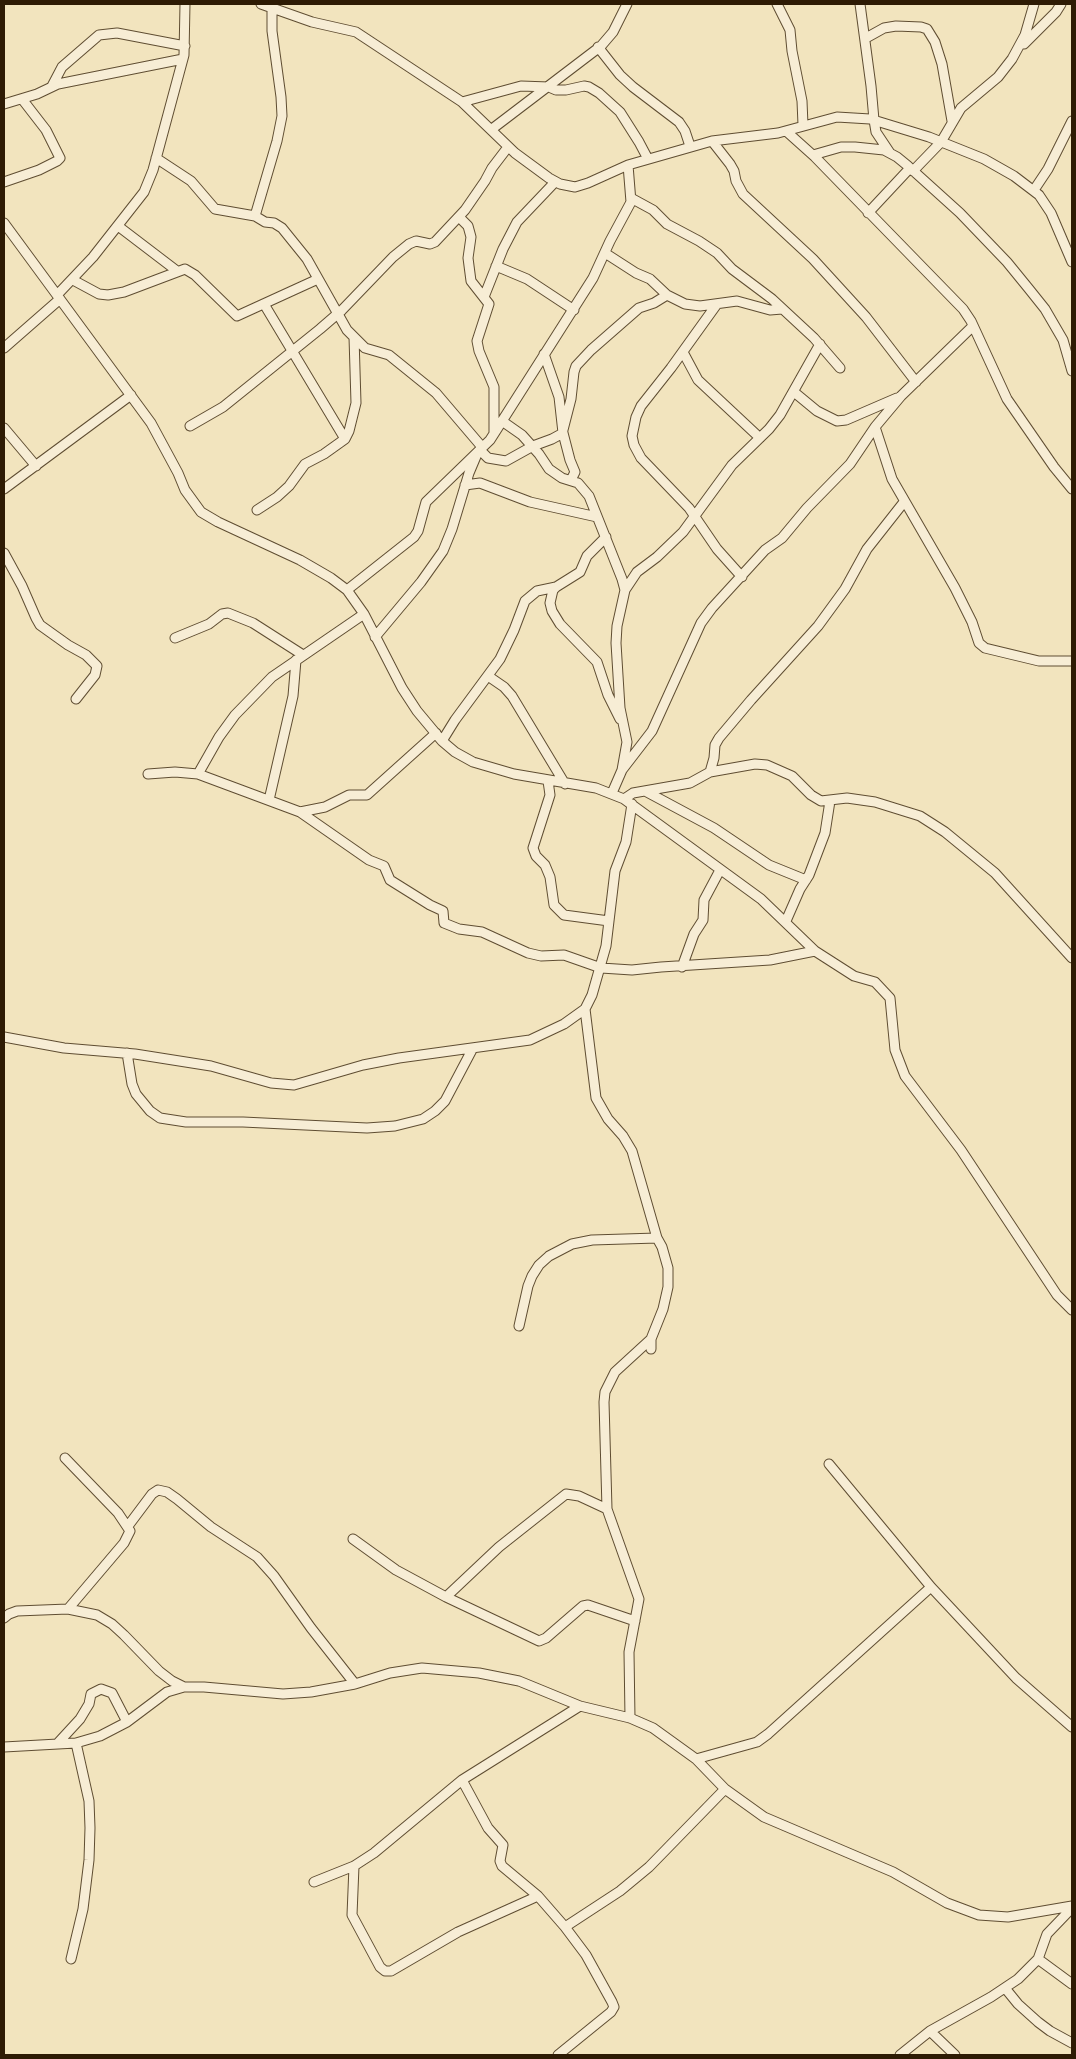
<!DOCTYPE html>
<html>
<head>
<meta charset="utf-8">
<style>
	body { margin:0 }
	#map { position:relative; width:1076px; height:2059px; overflow:hidden; background:#f2e4be; font-family:"IM FELL English",serif }
	canvas { display:block }
	.frame { position:absolute; inset:0; border:5px solid #2e1b04; pointer-events:none }
</style>
</head>
<body>
<div id="map">
<canvas width="1076" height="2059"></canvas>
<div class="frame"></div>
</div>
<script>
const context = document.querySelector('canvas').getContext('2d');
context.lineJoin = 'round';
function toPath(rows) {
  const path = new Path2D();
  for (const r of rows) {
    path.moveTo(r[0], r[1]);
    for (let i = 2; i < r.length; i += 2) path.lineTo(r[i], r[i + 1]);
  }
  return path;
}
function stroke(path, color, width, dash) {
  context.strokeStyle = color;
  context.lineWidth = width;
  context.lineCap = dash ? 'butt' : 'round';
  context.setLineDash(dash || []);
  context.stroke(path);
}
const minor = toPath([
	[261,4,312,22,356,32,462,102,515,153,549,178,560,184,575,187,588,183,628,165,712,141,778,133,837,117,870,119,929,137,984,159,1014,176,1039,195,1051,213,1072,262],
	[777,4,790,30,792,51,802,101,803,125],
	[860,4,871,86,874,120,876,132,890,153],
	[866,38,884,28,896,26,921,27,927,29,935,42,942,64,952,121],
	[1024,44,1056,12,1061,4],
	[598,47,620,75,633,87,679,122,685,131,690,146],
	[52,86,62,67,99,35,117,33,185,46],
	[462,102,521,86,549,87,556,90,566,90,584,86,589,87,599,93,620,112,639,142,648,159],
	[4,104,37,94,58,84,183,59],
	[492,129,601,46,613,32,627,4],
	[786,131,815,157,963,309,971,321,1007,399,1054,467,1072,489],
	[712,141,730,164,734,171,736,181,743,194,813,259,866,317,916,382],
	[813,155,841,147,855,147,884,150,897,157,908,166,960,213,1007,262,1029,289,1045,309,1063,340,1072,371],
	[156,158,191,181,215,209,255,216,265,222,274,223,282,228,307,259,347,330,365,348,389,355,436,393,482,447],
	[913,171,941,142,961,108,998,77,1012,59,1025,35,1034,4],
	[4,182,39,170,57,161,60,158,46,130,22,99],
	[1034,190,1048,169,1072,121],
	[631,198,653,210,667,224,699,241,717,253,732,269,772,299,814,338,840,368],
	[868,213,910,168],
	[255,216,277,141,282,116,281,97,272,31,272,8],
	[459,217,468,226,471,237,468,258,471,281,489,304,477,341,479,351,494,387,494,432],
	[4,223,151,423,178,473,185,490,201,512,218,522,300,560,331,578,347,590,364,614,402,688,417,711,442,741,455,752,473,762,514,774,596,788,624,799,761,899,815,951,854,976,875,982,890,998,895,1050,905,1076,961,1150,1057,1295,1072,1310],
	[118,226,177,271],
	[605,253,636,273,650,279,667,295,685,304,700,306,737,301,770,310,782,309],
	[496,266,527,279,574,310],
	[73,280,99,294,108,295,124,292,185,269,195,275,237,316,318,279],
	[57,295,93,257,144,192,153,170,184,55,185,4],
	[484,297,503,249,517,222,555,182],
	[264,304,345,439],
	[717,304,671,368,641,406,636,417,632,436,634,445,641,458,689,508,717,549,742,577],
	[4,348,60,299],
	[683,352,698,380,760,438],
	[544,354,559,397,563,433,570,460,575,472,571,480],
	[794,392,817,411,837,421,846,420,897,398],
	[502,421,522,435,539,454,549,469,562,478,578,483,589,496,622,579,625,590,617,626,616,643,620,708,627,742,622,770,612,793],
	[190,426,223,407,320,329,342,310,393,257,409,244,416,241,430,244,435,242,465,210,485,181,492,168,508,147],
	[875,427,892,479,955,588,972,622,979,643,985,648,1039,661,1072,661],
	[4,428,36,466],
	[563,430,571,399,574,372,576,366,591,350,639,308,654,303,667,295],
	[480,450,488,458,506,461,533,446,552,439,563,433],
	[465,485,480,483,530,502,597,517],
	[4,489,131,395],
	[257,510,277,497,289,486,305,464,324,454,345,439,349,431,356,403,354,337],
	[606,537,587,556,580,572,556,587,553,590,550,603,552,611,560,624,597,662,608,695,620,719],
	[4,553,22,586,36,618,40,625,68,645,86,655,97,666,95,675,76,699],
	[347,590,414,537,418,531,426,502,490,440,593,278,610,241,631,202,628,165],
	[625,590,637,572,657,557,683,532,732,465,769,429,780,415,820,344],
	[375,637,421,582,443,551,452,529,469,473,477,454],
	[175,638,209,624,222,614,228,613,253,623,303,655],
	[488,676,504,687,512,696,565,784],
	[442,741,455,720,500,659,514,630,525,601,537,591,556,587],
	[622,770,652,731,701,623,712,608,765,550,782,538,807,508,850,464,875,427,901,396,973,326],
	[710,772,714,758,715,745,719,738,751,700,818,626,845,589,867,549,904,502],
	[148,774,175,772,198,774,300,812,369,860,384,866,390,880,430,905,443,911,444,923,459,929,482,932,528,953,541,956,564,955,601,968,632,970,661,967,770,960,815,951],
	[198,774,219,737,235,715,272,677,364,614],
	[548,781,550,795,533,848,536,856,545,865,550,877,554,905,564,915,609,921],
	[645,791,714,828,769,865,806,880],
	[624,799,633,793,690,783,710,772,755,764,767,765,792,776,811,795,821,801,847,798,875,802,920,816,945,832,995,873,1072,958],
	[269,800,293,696,296,660],
	[300,812,325,807,349,795,367,795,436,733],
	[786,921,800,889,809,875,825,833,830,801],
	[682,967,694,934,703,920,704,900,720,870],
	[585,1009,596,1098,608,1119,623,1136,632,1151,657,1238,662,1247,668,1268,668,1287,663,1309,651,1339,651,1349],
	[4,1037,64,1048,135,1054,211,1066,271,1083,294,1085,363,1065,399,1058,530,1040,564,1024,585,1009,592,995,606,946,615,871,626,842,632,804],
	[127,1053,132,1084,136,1094,150,1111,160,1118,186,1122,243,1122,367,1128,395,1126,423,1119,435,1111,445,1101,473,1048],
	[519,1326,528,1286,532,1276,539,1265,549,1256,572,1244,592,1240,657,1238],
	[65,1458,118,1513,130,1531,124,1543,68,1609],
	[829,1464,931,1587,1016,1678,1072,1727],
	[128,1526,152,1494,158,1490,167,1492,177,1499,211,1527,257,1557,274,1576,311,1628,355,1684],
	[353,1539,396,1570,446,1597,539,1641,546,1638,583,1606,588,1605,635,1621],
	[446,1597,499,1547,566,1494,579,1496,607,1509],
	[4,1618,9,1614,17,1611,68,1609,97,1615,112,1624,124,1635,159,1671,172,1681,184,1687],
	[630,1718,629,1652,639,1599,607,1509,604,1402,605,1392,615,1372,651,1339],
	[57,1744,80,1719,89,1704,91,1694,101,1689,112,1693,127,1722],
	[4,1747,76,1743,100,1736,127,1722,167,1692,184,1687,204,1687,283,1694,311,1692,355,1684,390,1673,422,1668,479,1673,519,1681,580,1706,630,1718,653,1728,696,1759,725,1789,764,1817,893,1872,947,1903,979,1915,1008,1917,1072,1906],
	[696,1759,757,1742,768,1734,931,1587],
	[462,1780,488,1828,503,1845,500,1861,502,1866,538,1896,565,1927,586,1955,612,2002,614,2007,611,2012,558,2055],
	[354,1866,352,1915,380,1967,385,1971,391,1971,458,1932,538,1896],
	[314,1882,354,1866,374,1853,462,1780,580,1706],
	[565,1927,620,1891,649,1867,725,1789],
	[71,1959,83,1909,89,1860,90,1828,89,1801,76,1743],
	[1038,1959,1072,1984],
	[1005,1988,1018,2004,1038,2022,1050,2031,1072,2043],
	[930,2031,955,2055],
	[900,2055,930,2031,991,1997,1018,1979,1038,1959,1047,1934,1072,1908]
]);
stroke(minor, '#5f4d32', 11);
stroke(minor, '#f7edd5', 9);
</script>
</body>
</html>
